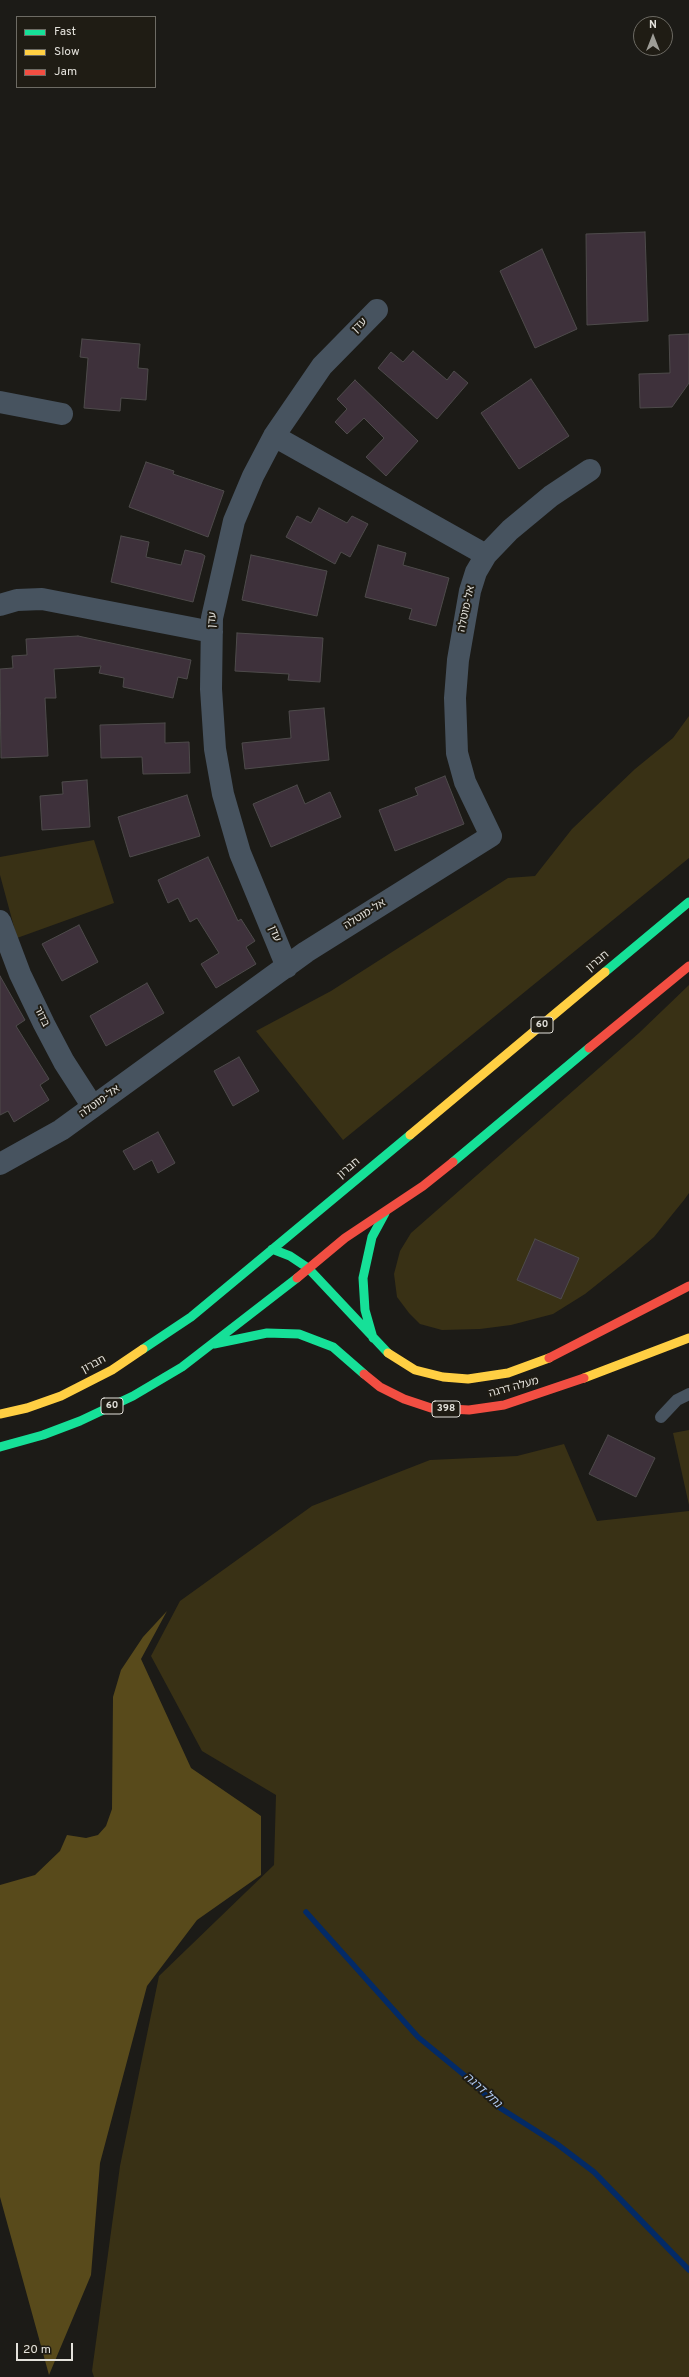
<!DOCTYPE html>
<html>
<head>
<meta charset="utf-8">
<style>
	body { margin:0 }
	#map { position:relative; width:689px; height:2377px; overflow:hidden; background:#1c1b17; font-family:Overpass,sans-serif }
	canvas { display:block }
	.legend { position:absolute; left:16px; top:16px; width:140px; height:72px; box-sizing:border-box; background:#1f1c14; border:1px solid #6d6b64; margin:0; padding:5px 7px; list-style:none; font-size:12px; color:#e3e1db }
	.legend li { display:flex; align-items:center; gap:8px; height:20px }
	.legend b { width:20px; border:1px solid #6d6b64 }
	.north { position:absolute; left:633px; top:16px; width:40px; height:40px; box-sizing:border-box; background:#1f1c14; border:1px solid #6d6b64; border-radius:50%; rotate:0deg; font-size:11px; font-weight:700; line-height:16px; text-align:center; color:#e3e1db }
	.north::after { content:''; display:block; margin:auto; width:14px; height:18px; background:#9d9c96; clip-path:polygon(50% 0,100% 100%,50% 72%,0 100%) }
	.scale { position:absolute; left:16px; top:2343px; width:57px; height:18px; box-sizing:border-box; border:2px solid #e3e1db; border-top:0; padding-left:5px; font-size:12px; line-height:14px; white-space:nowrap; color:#e3e1db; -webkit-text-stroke:3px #1f1c14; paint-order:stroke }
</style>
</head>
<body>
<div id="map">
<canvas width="689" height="2377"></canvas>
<ul class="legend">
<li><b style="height:5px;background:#16e098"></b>Fast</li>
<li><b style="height:5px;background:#ffcf43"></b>Slow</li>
<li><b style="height:5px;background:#f24e42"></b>Jam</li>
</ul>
<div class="north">N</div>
<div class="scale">20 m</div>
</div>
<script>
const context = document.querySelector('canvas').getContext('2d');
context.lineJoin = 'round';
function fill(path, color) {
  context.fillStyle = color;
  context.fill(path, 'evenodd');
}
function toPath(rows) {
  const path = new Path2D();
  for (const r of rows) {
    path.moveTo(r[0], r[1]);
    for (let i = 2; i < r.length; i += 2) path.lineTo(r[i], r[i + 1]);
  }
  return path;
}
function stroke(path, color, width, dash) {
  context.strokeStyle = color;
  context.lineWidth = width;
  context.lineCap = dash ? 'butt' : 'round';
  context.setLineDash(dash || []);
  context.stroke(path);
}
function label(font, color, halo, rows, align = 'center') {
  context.font = font + ' Overpass,"Noto Sans Hebrew",sans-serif';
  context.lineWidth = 4;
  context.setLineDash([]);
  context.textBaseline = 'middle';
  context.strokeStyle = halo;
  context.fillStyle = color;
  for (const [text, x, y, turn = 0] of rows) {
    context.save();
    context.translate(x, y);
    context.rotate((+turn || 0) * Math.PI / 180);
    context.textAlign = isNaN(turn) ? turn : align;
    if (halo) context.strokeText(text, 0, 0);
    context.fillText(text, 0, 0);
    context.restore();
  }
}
const green = toPath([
	[689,716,689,858,343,1140,256,1031,331,991,508,878,535,876,572,829,635,769,673,738],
	[94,840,114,903,17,938,0,875,0,857],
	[689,985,689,1193,684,1200,654,1237,624,1263,585,1294,553,1314,511,1325,480,1329,442,1330,420,1324,409,1313,397,1297,394,1274,400,1251,411,1233,639,1033],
	[689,1430,689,1505,673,1433],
	[564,1444,597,1521,689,1511,689,2377,94,2377,92,2371,120,2166,159,1976,274,1865,276,1795,202,1751,151,1656,180,1601,312,1506,430,1460,517,1456]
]);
const forest = toPath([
	[167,1611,141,1659,191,1768,261,1816,261,1875,197,1920,147,1986,100,2163,91,2275,49,2375,0,2197,0,1885,35,1875,60,1851,67,1835,86,1838,98,1835,106,1826,112,1809,113,1697,121,1670,143,1637]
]);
const stream = toPath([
	[306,1912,418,2037,469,2079,497,2106,557,2144,594,2172,689,2270]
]);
const building = toPath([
	[645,232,648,321,587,325,586,234,645,232],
	[542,249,577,329,535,348,500,271,542,249],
	[689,334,689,383,672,407,640,408,639,374,670,373,669,335,689,334],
	[82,339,140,344,138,368,148,369,146,400,121,398,120,411,84,408,88,358,80,357,82,339],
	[413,351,447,380,454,371,468,383,437,419,378,368,391,352,403,362,413,351],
	[531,379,569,436,519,469,481,413,531,379],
	[355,380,418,441,386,476,366,457,384,438,364,418,347,434,335,422,347,409,337,399,355,380],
	[146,462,174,471,173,474,224,491,208,537,129,507,146,462],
	[319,508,347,523,352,516,368,524,350,557,341,552,335,564,286,537,297,516,311,523,319,508],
	[121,536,149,542,146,557,181,565,185,550,202,554,205,556,193,602,111,582,121,536],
	[378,545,406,553,403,565,449,578,436,626,409,619,412,609,365,597,378,545],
	[251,555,327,571,317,616,242,600,251,555],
	[237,633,323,638,320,682,288,680,289,674,235,671,237,633],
	[78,636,191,660,187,679,178,677,173,698,123,687,124,678,99,673,101,666,54,669,56,698,45,698,48,756,1,758,0,669,13,668,12,656,27,655,26,639,78,636],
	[324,708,329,760,245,769,242,743,291,738,289,711,324,708],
	[165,723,165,743,189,742,190,773,143,774,142,757,101,758,100,725,165,723],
	[445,776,464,824,395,851,379,810,418,795,415,788,445,776],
	[87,780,90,827,42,830,40,796,63,794,62,782,87,780],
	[297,785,305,804,330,792,341,817,271,847,253,804,297,785],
	[187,795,200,836,130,857,118,817,187,795],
	[208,857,238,921,241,919,255,941,246,947,256,964,216,988,201,964,219,953,197,918,190,922,178,898,168,903,158,880,208,857],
	[79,925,98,962,62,981,42,944,79,925],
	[0,976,25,1020,16,1026,49,1079,40,1085,49,1100,14,1122,8,1111,0,1115,0,976],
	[147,983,164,1013,106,1046,90,1016,147,983],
	[239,1057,259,1091,233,1106,214,1071,239,1057],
	[158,1132,175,1163,158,1173,152,1160,134,1170,123,1151,158,1132],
	[535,1239,579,1258,561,1299,517,1280,535,1239],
	[608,1435,655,1458,636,1497,589,1474,608,1435]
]);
const lane = toPath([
	[661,1417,677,1400,689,1394]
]);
const street = toPath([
	[0,402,62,414],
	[274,436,486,555],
	[0,605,17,600,42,599,212,632],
	[0,921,20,974,44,1024,64,1062,93,1107],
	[287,967,240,853,223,794,215,749,211,689,212,618,234,521,253,476,274,436,322,366,377,310],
	[0,1164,61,1130,306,952,491,836,465,782,457,753,455,698,458,660,470,591,476,572,486,555,510,530,551,496,590,470]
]);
const fast = toPath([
	[605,972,689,902],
	[453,1162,589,1048],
	[272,1249,290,1256,308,1268,388,1353],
	[373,1338,365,1310,363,1278,372,1237,385,1213],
	[214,1344,267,1333,299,1334,333,1347,364,1374],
	[143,1349,191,1317,410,1135],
	[0,1447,43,1435,80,1421,133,1396,182,1367,297,1278]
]);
const slow = toPath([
	[410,1135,605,972],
	[388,1353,415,1370,443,1377,468,1379,508,1373,549,1358],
	[584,1378,689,1338],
	[0,1414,27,1408,61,1396,112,1370,143,1349]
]);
const jam = toPath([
	[589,1048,689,966],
	[297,1278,345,1238,423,1186,453,1162],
	[549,1358,689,1286],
	[364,1374,380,1387,404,1399,431,1408,469,1410,504,1405,584,1378]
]);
const shields = [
	[542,1025,22],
	[112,1406,22],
	[446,1409,28]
];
const shieldNames = [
	["60",542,1025],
	["60",112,1406],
	["398",446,1409]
];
const streetNames = [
	["עדן",360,326,-44],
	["אל-מוטלה",467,609,-78],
	["עדן",213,620,-85],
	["אל-מוטלה",365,915,-32],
	["עדן",274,934,67],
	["חברון",598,962,-40],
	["בדור",41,1017,64],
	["אל-מוטלה",100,1102,-36],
	["חברון",349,1169,-40],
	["חברון",94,1365,-28],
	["מעלה דרגה",514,1388,-15]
];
const waterNames = [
	["נחל דרגה",482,2091,42]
];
fill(green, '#393115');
fill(forest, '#584a1b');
stroke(stream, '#032a66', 5.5);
fill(building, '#3e313b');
stroke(building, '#4e4b4b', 1);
stroke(lane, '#47535f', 12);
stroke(street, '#47535f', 22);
stroke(fast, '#16e098', 9);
stroke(slow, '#ffcf43', 9);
stroke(jam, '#f24e42', 9);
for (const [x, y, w] of shields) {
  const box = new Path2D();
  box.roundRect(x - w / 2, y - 8, w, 16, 3);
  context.fillStyle = '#1f1c14';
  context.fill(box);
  stroke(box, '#e3e1db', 1);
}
label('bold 10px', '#e3e1db', null, shieldNames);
label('11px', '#e3e1db', '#1f1c14', streetNames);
label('italic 12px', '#aec7ee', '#1f1c14', waterNames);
</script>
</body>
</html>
